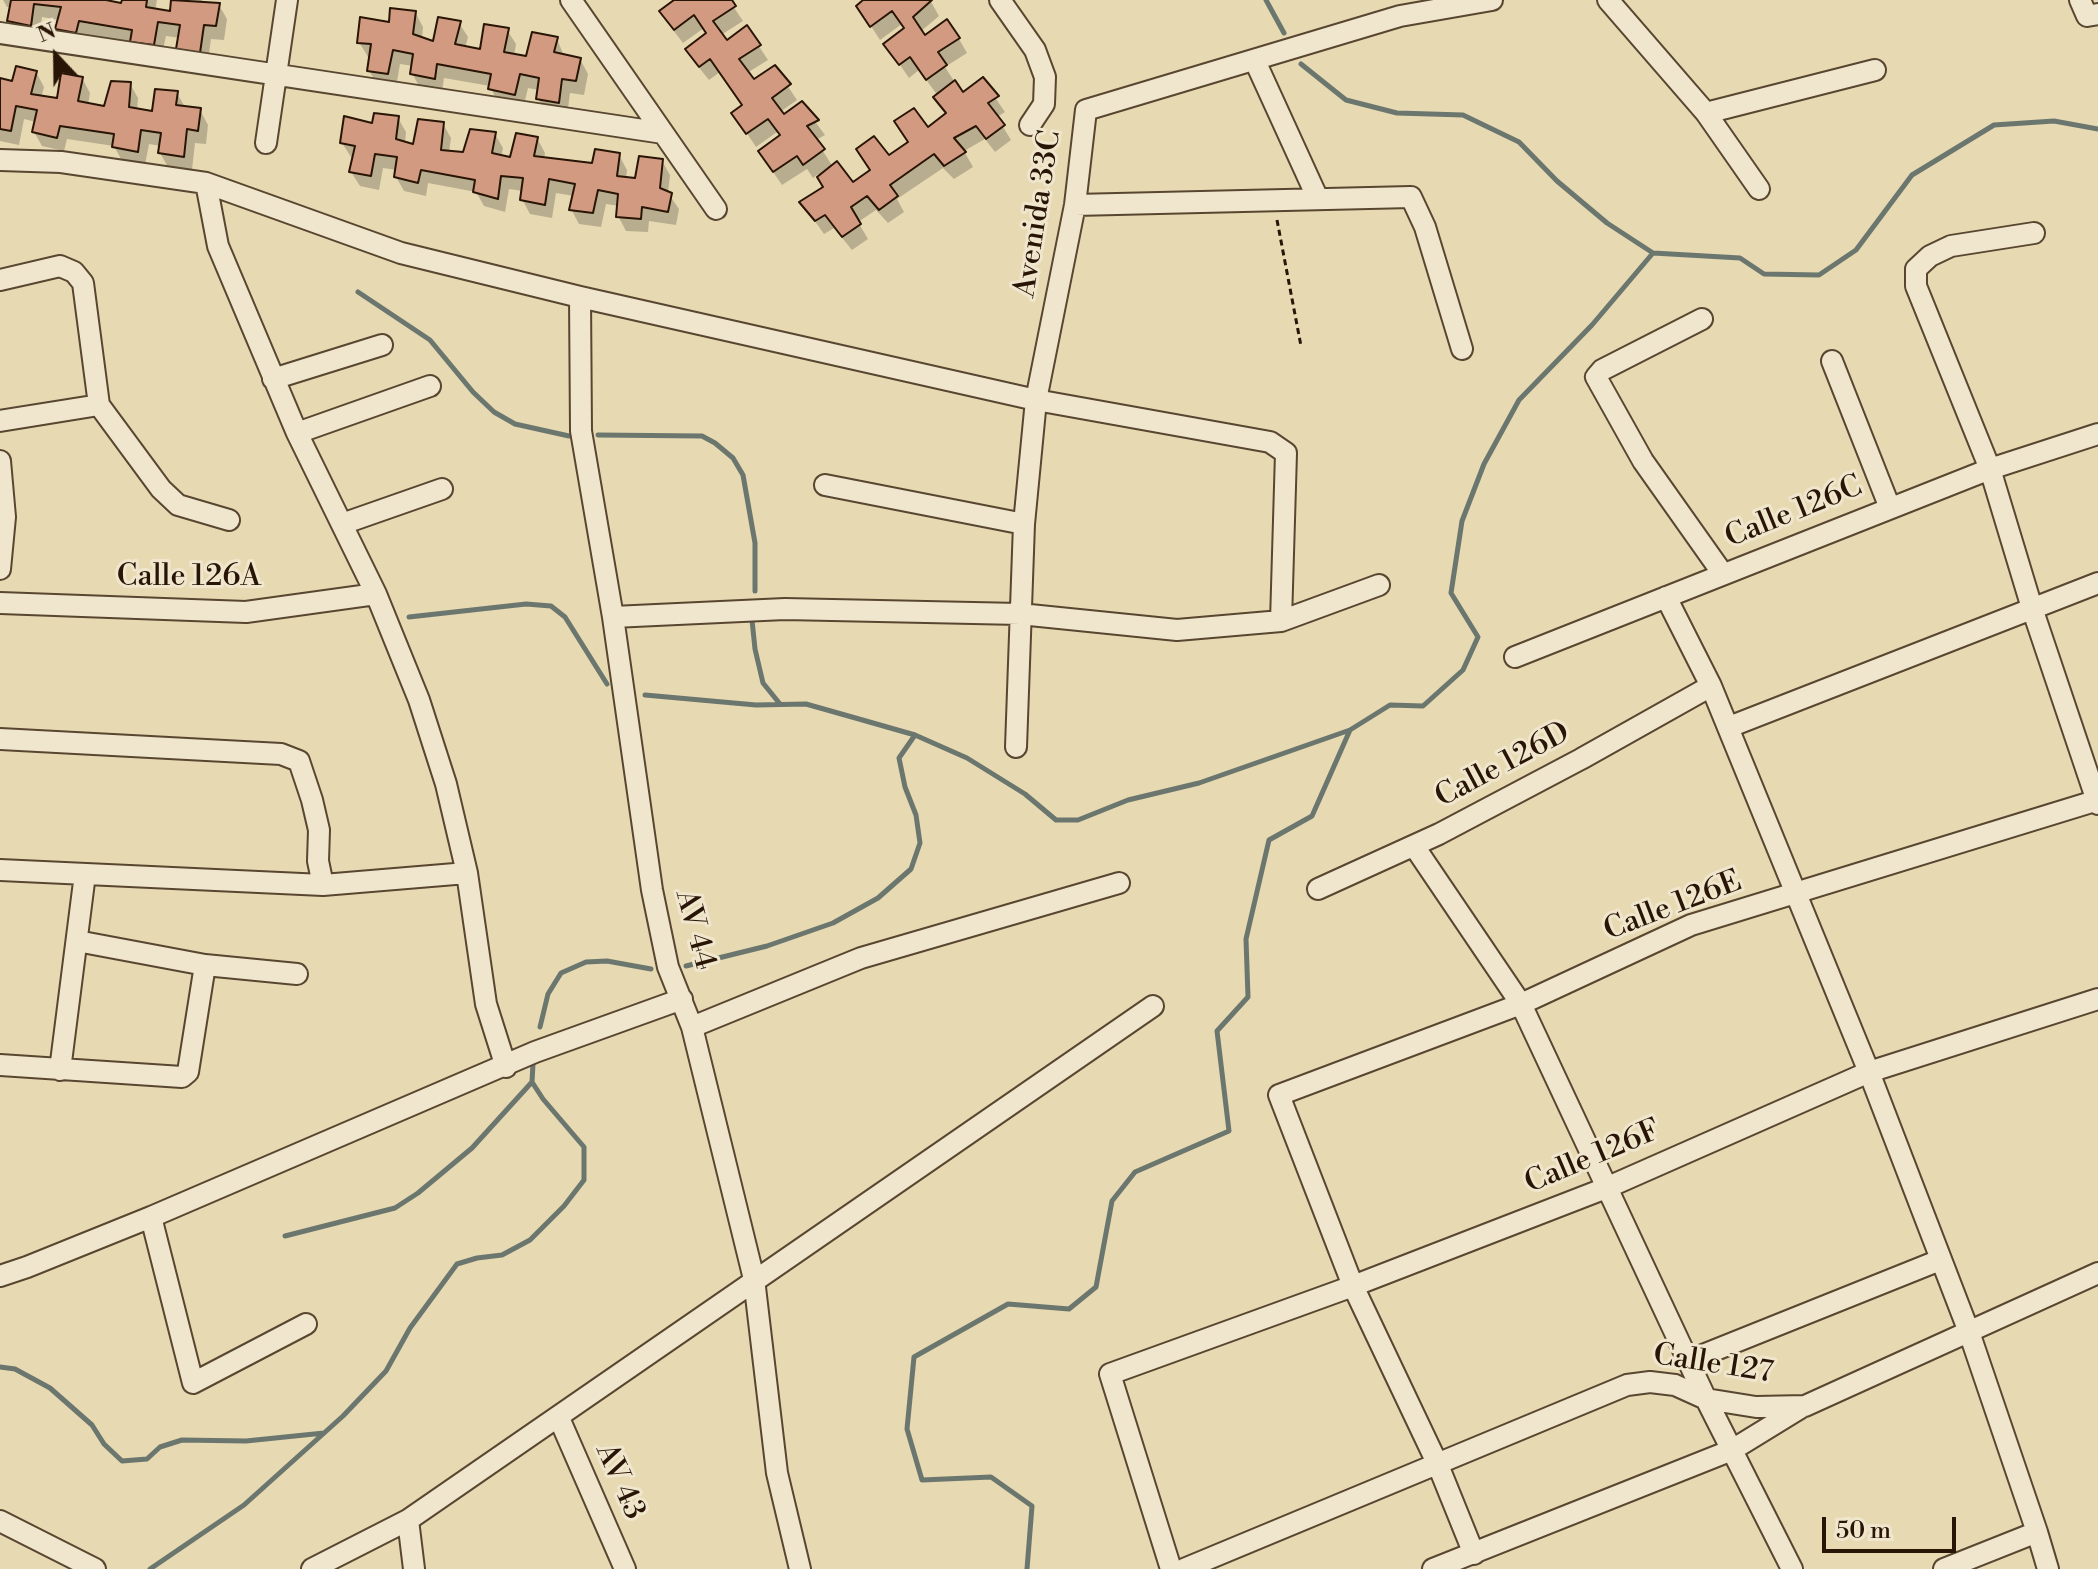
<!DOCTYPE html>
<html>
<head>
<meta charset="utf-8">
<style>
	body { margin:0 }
	#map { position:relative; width:2098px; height:1569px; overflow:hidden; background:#e7d9b2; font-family:"Libre Bodoni",serif }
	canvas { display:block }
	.north { position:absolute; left:16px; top:16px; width:80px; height:80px; -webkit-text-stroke:6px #efe6cd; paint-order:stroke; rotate:338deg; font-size:22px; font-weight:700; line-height:32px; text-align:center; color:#281505 }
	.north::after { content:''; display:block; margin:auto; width:28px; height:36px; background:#281505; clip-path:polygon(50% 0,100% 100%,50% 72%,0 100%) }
	.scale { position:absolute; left:1822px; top:1517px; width:134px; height:36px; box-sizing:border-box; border:4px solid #281505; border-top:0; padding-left:10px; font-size:24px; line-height:28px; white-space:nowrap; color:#281505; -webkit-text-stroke:6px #efe6cd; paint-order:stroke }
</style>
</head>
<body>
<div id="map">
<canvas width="2098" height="1569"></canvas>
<div class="north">N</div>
<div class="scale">50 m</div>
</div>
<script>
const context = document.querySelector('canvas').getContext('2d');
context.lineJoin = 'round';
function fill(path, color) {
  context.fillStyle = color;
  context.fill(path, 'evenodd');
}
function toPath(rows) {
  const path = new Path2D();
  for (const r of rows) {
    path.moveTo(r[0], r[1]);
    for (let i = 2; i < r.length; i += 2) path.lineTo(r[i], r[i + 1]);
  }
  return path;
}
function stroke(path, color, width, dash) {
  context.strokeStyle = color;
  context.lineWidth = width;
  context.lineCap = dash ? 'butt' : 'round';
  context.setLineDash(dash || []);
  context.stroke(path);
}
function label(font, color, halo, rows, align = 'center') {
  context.font = font + ' "Libre Bodoni",serif';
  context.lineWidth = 6;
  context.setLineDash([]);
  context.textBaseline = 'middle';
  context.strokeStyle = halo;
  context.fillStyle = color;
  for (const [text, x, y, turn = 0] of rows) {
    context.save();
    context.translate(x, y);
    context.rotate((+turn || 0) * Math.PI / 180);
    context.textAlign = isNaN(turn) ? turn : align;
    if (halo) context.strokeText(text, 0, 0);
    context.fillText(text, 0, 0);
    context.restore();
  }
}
const shadow = toPath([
	[3,0,106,0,106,2,123,6,124,0,157,0,155,11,171,14,173,0,202,0,204,3,219,5,227,19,224,40,211,39,207,67,186,63,178,48,180,38,166,36,161,59,140,56,132,42,87,35,84,47,65,43,57,29,59,20,42,17,39,39,17,35,9,21,11,7,7,7],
	[677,0,729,0,743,21,721,35,726,42,747,28,768,60,747,73,753,82,775,67,797,100,780,112,784,117,802,104,825,135,816,140,833,167,853,184,947,115,936,98,938,96,919,70,909,78,886,44,905,29,902,24,880,40,867,20,866,0,930,0,939,16,920,32,924,38,959,39,967,53,945,67,963,95,983,80,1005,112,997,117,1011,140,995,152,985,139,964,151,973,167,954,179,943,168,897,199,904,212,888,223,876,210,858,222,868,239,852,250,834,228,824,234,802,203,826,188,818,174,813,178,807,169,782,185,769,166,781,137,777,132,756,147,734,114,743,106,720,72,709,80,696,64,688,49,708,34,704,28,683,43,670,26,661,12],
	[415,12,423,27,422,39,434,43,459,23,468,37,465,48,482,52,507,30,516,44,514,56,528,59,557,39,564,56,580,59,588,74,584,95,570,93,567,116,546,113,538,98,539,90,528,88,523,109,498,103,490,86,444,78,442,92,420,88,412,73,413,66,400,64,396,87,378,85,369,71,371,57,368,57,359,42],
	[36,72,44,87,41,98,58,100,82,78,90,93,88,105,105,108,130,84,138,98,137,111,154,113,177,93,186,109,200,110,208,125,206,144,195,143,192,170,168,167,160,153,161,146,149,144,145,165,122,161,114,146,67,139,64,151,42,146,34,132,36,122,24,119,19,145,0,141,0,80,14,83],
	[398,118,406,132,405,143,415,146,443,124,451,138,449,152,465,154,495,134,503,148,501,157,512,160,537,138,545,153,544,159,594,165,619,155,627,170,626,179,636,181,662,161,670,175,668,193,679,209,676,225,649,221,648,232,626,231,618,216,619,206,606,204,601,227,579,224,571,209,574,196,556,193,552,218,530,214,522,199,523,191,509,189,505,212,484,206,476,192,428,183,426,196,404,191,396,177,397,170,383,168,379,190,360,186,351,172,354,158,351,157,342,143,374,125]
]);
const stream = toPath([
	[1266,0,1284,33],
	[1301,64,1346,100,1397,113,1463,115,1519,142,1557,181,1607,223,1653,253],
	[358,292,430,340,473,392,494,412,515,424,569,436],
	[598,435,702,436,715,443,733,458,743,475,755,543,755,591],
	[409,617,526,604,551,606,565,617,607,684],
	[752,620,755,649,763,683,780,704],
	[645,695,756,705,806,704,859,719,915,735,967,758,1025,794,1056,820,1078,820,1128,800,1199,783,1350,730,1390,705,1423,706,1463,670,1478,637,1451,593,1462,521,1484,464,1519,400,1592,325,1653,253,1740,258,1764,274,1819,275,1856,250,1912,175,1994,125,2054,121,2098,129],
	[686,966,767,946,833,923,878,898,911,869,920,843,916,815,905,787,899,758,915,735],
	[540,1027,548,994,561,973,586,962,607,961,651,969],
	[285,1236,395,1208,418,1193,472,1148,532,1082],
	[0,1367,15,1369,50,1388,92,1425,104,1444,122,1461,147,1459,160,1447,182,1440,246,1441,324,1433],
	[150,1569,244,1505,343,1416,386,1371,410,1328,457,1264,477,1258,502,1255,530,1240,564,1206,584,1180,584,1147,543,1099,532,1082,533,1064],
	[1027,1569,1032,1506,991,1477,922,1480,907,1429,914,1357,1008,1304,1069,1309,1096,1287,1112,1201,1135,1172,1229,1131,1217,1031,1248,997,1246,939,1269,840,1312,816,1350,730]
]);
const building = toPath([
	[11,0,106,0,121,3,122,0,147,0,146,7,170,11,171,0,220,3,216,26,204,25,200,53,176,49,180,25,158,22,154,45,130,42,132,30,79,21,76,33,55,29,61,7,34,4,31,26,7,21,11,0],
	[674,0,732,0,736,6,713,21,727,40,747,25,761,45,739,59,754,79,775,65,791,84,772,98,784,114,802,101,819,120,807,126,825,149,803,165,797,156,773,172,758,151,780,135,768,119,746,134,731,113,742,105,710,59,699,67,685,49,706,33,694,15,674,30,659,11,674,0],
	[863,0,932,0,913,17,925,35,947,19,960,38,938,52,947,65,926,80,910,57,899,65,883,44,904,28,892,11,870,27,856,6,863,0],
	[390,8,416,11,413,34,433,41,438,17,461,21,455,44,480,49,484,24,509,28,504,52,526,56,532,32,558,37,554,52,581,58,576,81,562,79,559,103,536,99,539,78,520,74,515,95,488,89,491,74,437,64,435,79,410,74,413,54,393,50,388,74,367,71,371,44,357,43,360,17,389,22,390,8],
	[16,66,37,71,31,94,57,98,61,73,83,77,78,101,104,106,111,81,131,82,129,107,152,111,155,89,178,91,176,105,201,108,198,131,187,129,184,157,158,153,161,133,141,130,138,152,112,147,114,134,60,126,57,138,32,132,37,110,16,106,11,131,0,129,0,78,12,81,16,66],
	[983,77,999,96,988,103,1005,125,986,139,976,126,954,138,966,152,944,166,934,154,890,185,898,196,879,210,867,196,851,207,861,224,842,237,825,215,815,221,799,202,823,187,817,177,837,161,853,182,870,170,856,149,874,136,889,155,908,142,894,121,914,108,928,127,946,113,933,97,955,80,963,92,983,77],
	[374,113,399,116,396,139,413,144,418,119,444,122,441,150,463,152,470,129,496,132,492,153,510,157,516,133,538,137,534,156,592,163,595,149,620,153,617,176,635,178,639,156,663,159,660,188,672,193,668,212,642,207,641,219,616,217,618,194,598,190,593,213,569,210,575,184,549,179,545,205,520,200,523,178,501,176,498,199,473,192,475,180,421,170,418,183,394,177,397,157,375,154,371,176,349,172,355,146,340,143,344,116,372,123,374,113]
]);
const path = toPath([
	[1277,220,1301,346]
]);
const minor = toPath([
	[571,0,716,209],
	[1000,0,1035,50,1045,77,1044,104,1030,125],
	[1608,0,1706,113,1759,189],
	[2080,0,2087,16,2098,14],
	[0,33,663,133],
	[1255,61,1318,199],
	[1706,113,1875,70],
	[266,143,287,0],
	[0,160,61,162,206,183,401,253,580,297,1036,400,1270,442,1286,453,1281,621],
	[206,183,218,246,297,433,376,594,419,700,446,784,467,873,486,1004,506,1067],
	[1075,205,1411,197,1425,227,1462,349],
	[2034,233,1951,246,1930,256,1916,269,1916,286,1990,469,2032,608,2098,804],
	[0,280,60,266,74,272,83,283,99,405,161,489,178,505,229,520],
	[580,297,581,431,613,617,652,890,668,967,692,1027,754,1279,777,1473,800,1569],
	[1702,319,1602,370,1596,377,1643,461,1723,574],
	[1832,361,1890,508],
	[273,379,382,345],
	[0,421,99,405],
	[297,433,430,386],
	[0,461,5,517,0,569],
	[825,485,1024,524],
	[342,524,442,489],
	[1666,597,1711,686,1869,1072,1969,1332,2037,1532,2048,1569],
	[0,603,246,612,376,594],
	[613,617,785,609,1020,614,1177,630,1281,621,1379,585],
	[1515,657,1990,469,2098,434],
	[1729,727,2098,583],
	[0,739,281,754,299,761,312,800,319,830,318,861,323,885],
	[1016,747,1024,524,1036,400,1075,205,1086,110,1400,16,1492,0],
	[1414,846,1521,1004,1706,1399,1792,1569],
	[0,870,323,885,467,873],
	[1318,889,1439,834,1581,759,1711,686],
	[77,941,205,965,297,974],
	[692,1027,861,958,1119,883],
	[0,1065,182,1077,188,1072,205,965],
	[60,1070,85,874],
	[151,1217,193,1383,306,1324],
	[0,1276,27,1267,151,1217,535,1052,682,999],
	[1688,1361,1940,1260],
	[559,1418,625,1569],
	[408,1520,414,1569],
	[0,1521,95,1569],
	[1474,1554,1438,1465,1353,1286,1279,1095,1521,1004,1691,925,2098,800],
	[312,1569,408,1520,1153,1006],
	[1171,1569,1110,1374,1353,1286,1606,1188,1869,1072,2098,999],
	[1184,1569,1627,1385,1650,1382,1675,1385,1706,1399,1756,1407,1805,1406,2098,1273],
	[1433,1569,1732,1450,1802,1407],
	[1944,1569,2037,1532]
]);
const streetNames = [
	["Avenida 33C",1039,214,-81],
	["Calle 126C",1794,513,-22],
	["Calle 126A",189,578],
	["Calle 126D",1503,766,-28],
	["Calle 126E",1673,907,-21],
	["AV 44",694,930,75],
	["Calle 126F",1593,1158,-23],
	["Calle 127",1713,1365,9],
	["AV 43",619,1482,66]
];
fill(shadow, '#0003');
stroke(stream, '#6b776e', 5);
fill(building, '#d39a82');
stroke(building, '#281505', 2);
stroke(minor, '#584630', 24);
stroke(path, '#281505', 3, [6, 4]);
stroke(minor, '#efe6cd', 20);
label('30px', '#281505', '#efe6cd', streetNames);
</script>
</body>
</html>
